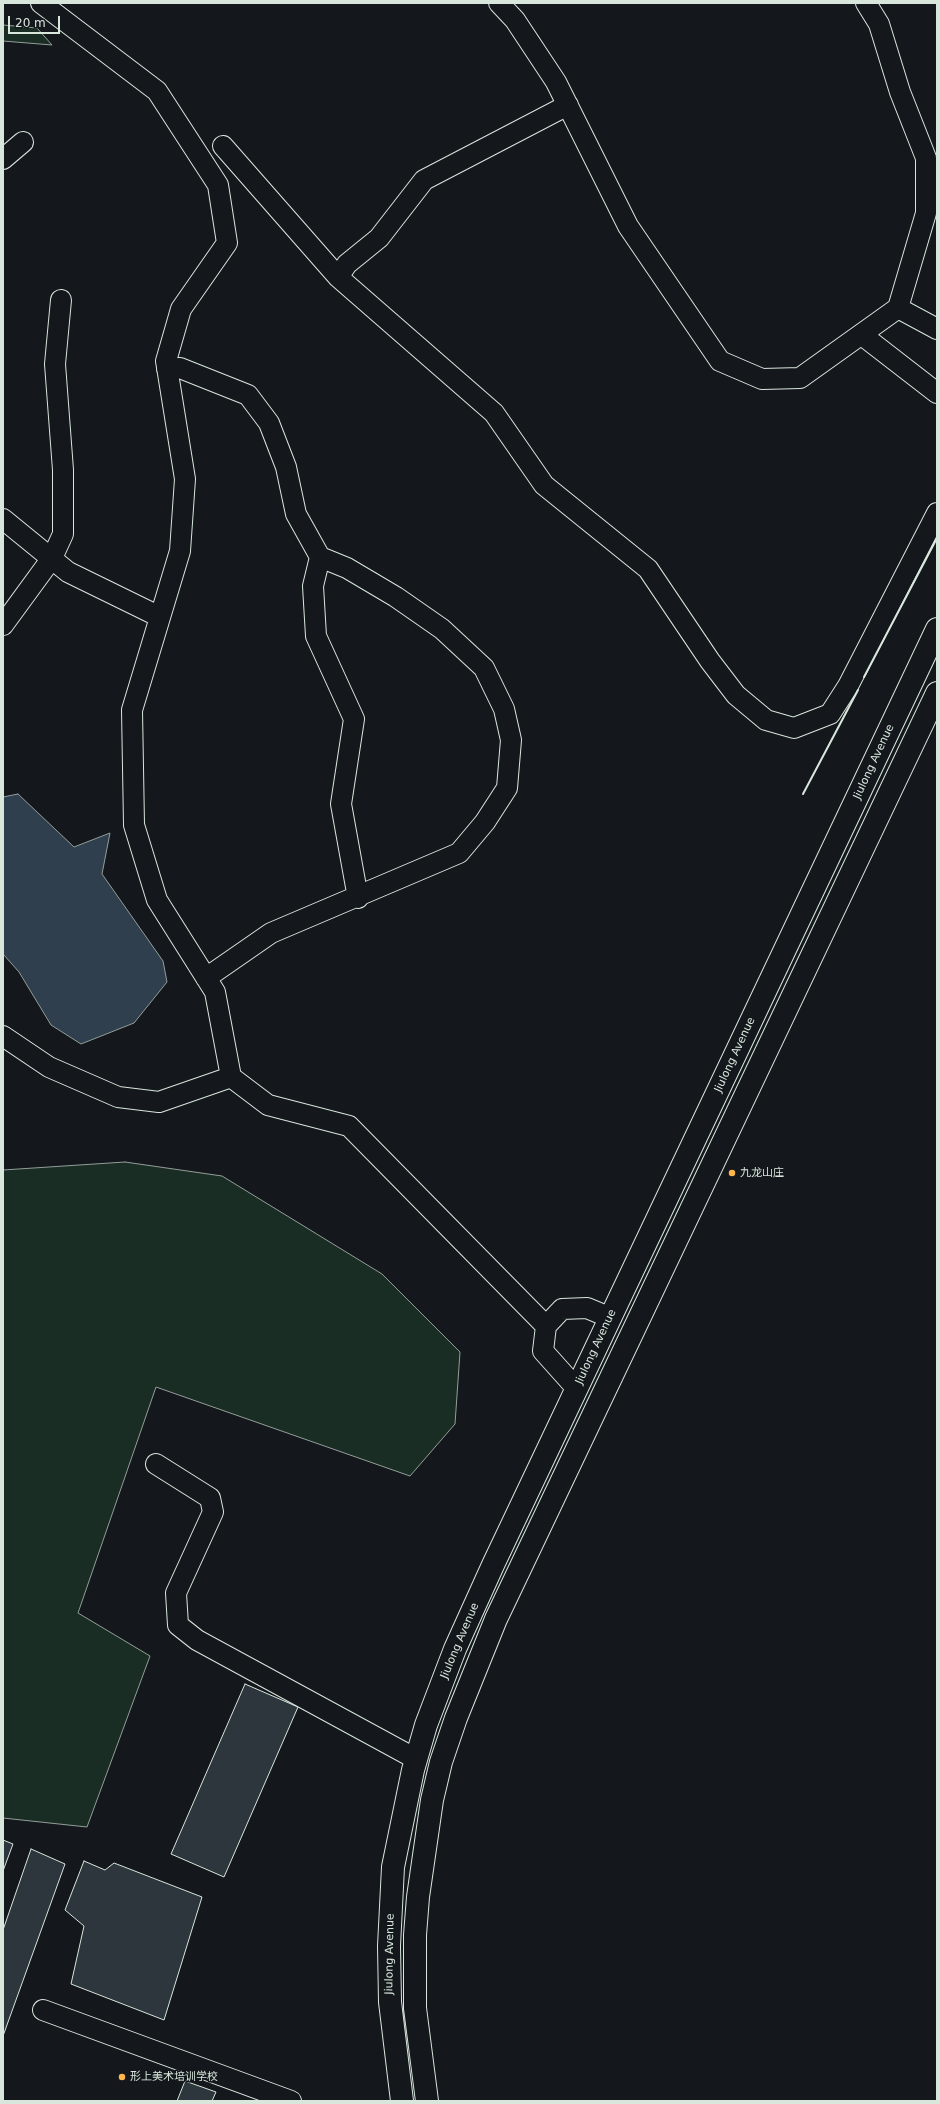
<!DOCTYPE html>
<html>
<head>
<meta charset="utf-8">
<style>
	body { margin:0 }
	#map { position:relative; width:940px; height:2104px; overflow:hidden; background:#14181c; font-family:"DejaVu Sans",sans-serif }
	canvas { display:block }
	.frame { position:absolute; inset:0; border:4px solid #d8e6dc; pointer-events:none }
	.scale { position:absolute; left:8px; top:16px; width:52px; height:18px; box-sizing:border-box; border:2px solid #d8e6dc; border-top:0; padding-left:5px; font-size:12px; line-height:14px; white-space:nowrap; color:#d8e6dc; -webkit-text-stroke:3px #14181c; paint-order:stroke }
</style>
</head>
<body>
<div id="map">
<canvas width="940" height="2104"></canvas>
<div class="frame"></div>
<div class="scale">20 m</div>
</div>
<script>
const context = document.querySelector('canvas').getContext('2d');
context.lineJoin = 'round';
function fill(path, color) {
  context.fillStyle = color;
  context.fill(path, 'evenodd');
}
function toPath(rows) {
  const path = new Path2D();
  for (const r of rows) {
    path.moveTo(r[0], r[1]);
    for (let i = 2; i < r.length; i += 2) path.lineTo(r[i], r[i + 1]);
  }
  return path;
}
function stroke(path, color, width, dash) {
  context.strokeStyle = color;
  context.lineWidth = width;
  context.lineCap = dash ? 'butt' : 'round';
  context.setLineDash(dash || []);
  context.stroke(path);
}
function label(font, color, halo, rows, align = 'center') {
  context.font = font + ' "DejaVu Sans","Noto Sans SC",sans-serif';
  context.lineWidth = 3;
  context.setLineDash([]);
  context.textBaseline = 'middle';
  context.strokeStyle = halo;
  context.fillStyle = color;
  for (const [text, x, y, turn = 0] of rows) {
    context.save();
    context.translate(x, y);
    context.rotate((+turn || 0) * Math.PI / 180);
    context.textAlign = isNaN(turn) ? turn : align;
    if (halo) context.strokeText(text, 0, 0);
    context.fillText(text, 0, 0);
    context.restore();
  }
}
const green = toPath([
	[3,25,37,28,52,45,3,41,3,25],
	[125,1162,222,1176,382,1274,460,1352,455,1424,410,1476,156,1387,78,1613,150,1656,87,1827,3,1818,3,1170,125,1162]
]);
const water = toPath([
	[18,794,74,847,110,833,102,874,163,961,167,982,134,1023,81,1044,51,1025,19,972,3,954,3,797,18,794]
]);
const building = toPath([
	[245,1684,298,1707,224,1877,171,1854,245,1684],
	[3,1840,13,1844,3,1871,3,1840],
	[31,1849,65,1864,3,2036,3,1930,31,1849],
	[84,1861,105,1870,114,1863,202,1897,164,2020,71,1984,84,1926,65,1910,84,1861],
	[185,2081,216,2092,212,2101,177,2101,185,2081]
]);
const minor = toPath([
	[41,3,157,91,218,185,227,243,181,309,166,361,185,479,180,551,132,710,134,825,157,900,215,992,231,1077],
	[499,3,515,20,556,82,628,226,720,361,762,379,800,378,898,308,926,213,926,158,900,92,879,24,866,3],
	[223,146,338,277,494,413,544,485,648,569,710,661,736,695,766,720,794,728,830,714,848,686,937,513],
	[3,159,23,142],
	[338,277,347,264,379,238,424,180,568,105],
	[898,308,937,329],
	[862,335,937,393],
	[167,369,180,368,248,395,269,423,286,467,296,514,320,557,347,568,396,597,442,629,484,668,504,709,511,740,507,788,485,822,459,853,271,933,206,978],
	[3,519,68,572,160,617],
	[320,557,313,586,316,636,354,719,341,804,358,898],
	[3,625,52,558,63,534,63,470,55,364,61,300],
	[3,1036,49,1067,118,1097,159,1102,231,1077,268,1105,349,1126,546,1326],
	[577,1389,543,1351,546,1326,562,1309,587,1308,611,1318],
	[156,1464,210,1498,213,1512,176,1593,178,1625,197,1640,416,1759],
	[43,2010,291,2101]
]);
const major = toPath([
	[402,2101,390,2002,389,1946,393,1867,413,1770,426,1725,455,1649,493,1565,937,629],
	[427,2101,415,2008,415,1935,418,1897,432,1800,441,1762,456,1718,496,1619,937,693]
]);
const wall = toPath([
	[864,677,937,538],
	[803,794,858,690]
]);
const markers = [
	[732,1173,4,"#ffb74d"],
	[122,2077,4,"#ffb74d"]
];
const streetNames = [
	["Jiulong Avenue",874,762,-65],
	["Jiulong Avenue",735,1055,-65],
	["Jiulong Avenue",596,1347,-65],
	["Jiulong Avenue",460,1641,-67],
	["Jiulong Avenue",390,1954,-89]
];
const poiNames = [
	["九龙山庄",740,1173],
	["形上美术培训学校",130,2077]
];
fill(green, '#1a2d24');
stroke(green, '#939e99', 1);
fill(water, '#2f3f4d');
stroke(water, '#939e99', 1);
fill(building, '#2c363c');
stroke(building, '#d8e6dc', 1);
stroke(minor, '#d8e6dc', 22);
stroke(major, '#d8e6dc', 24);
stroke(minor, '#14181c', 20);
stroke(major, '#14181c', 22);
stroke(wall, '#d8e6dc', 2);
for (const [x, y, r, color] of markers) {
  const dot = new Path2D();
  dot.arc(x, y, r, 0, 2 * Math.PI);
  context.fillStyle = color;
  context.fill(dot);
  stroke(dot, '#14181c', 1.5);
}
label('11px', '#d8e6dc', '#14181c', streetNames);
label('11px', '#d8e6dc', '#14181c', poiNames, 'left');
</script>
</body>
</html>
